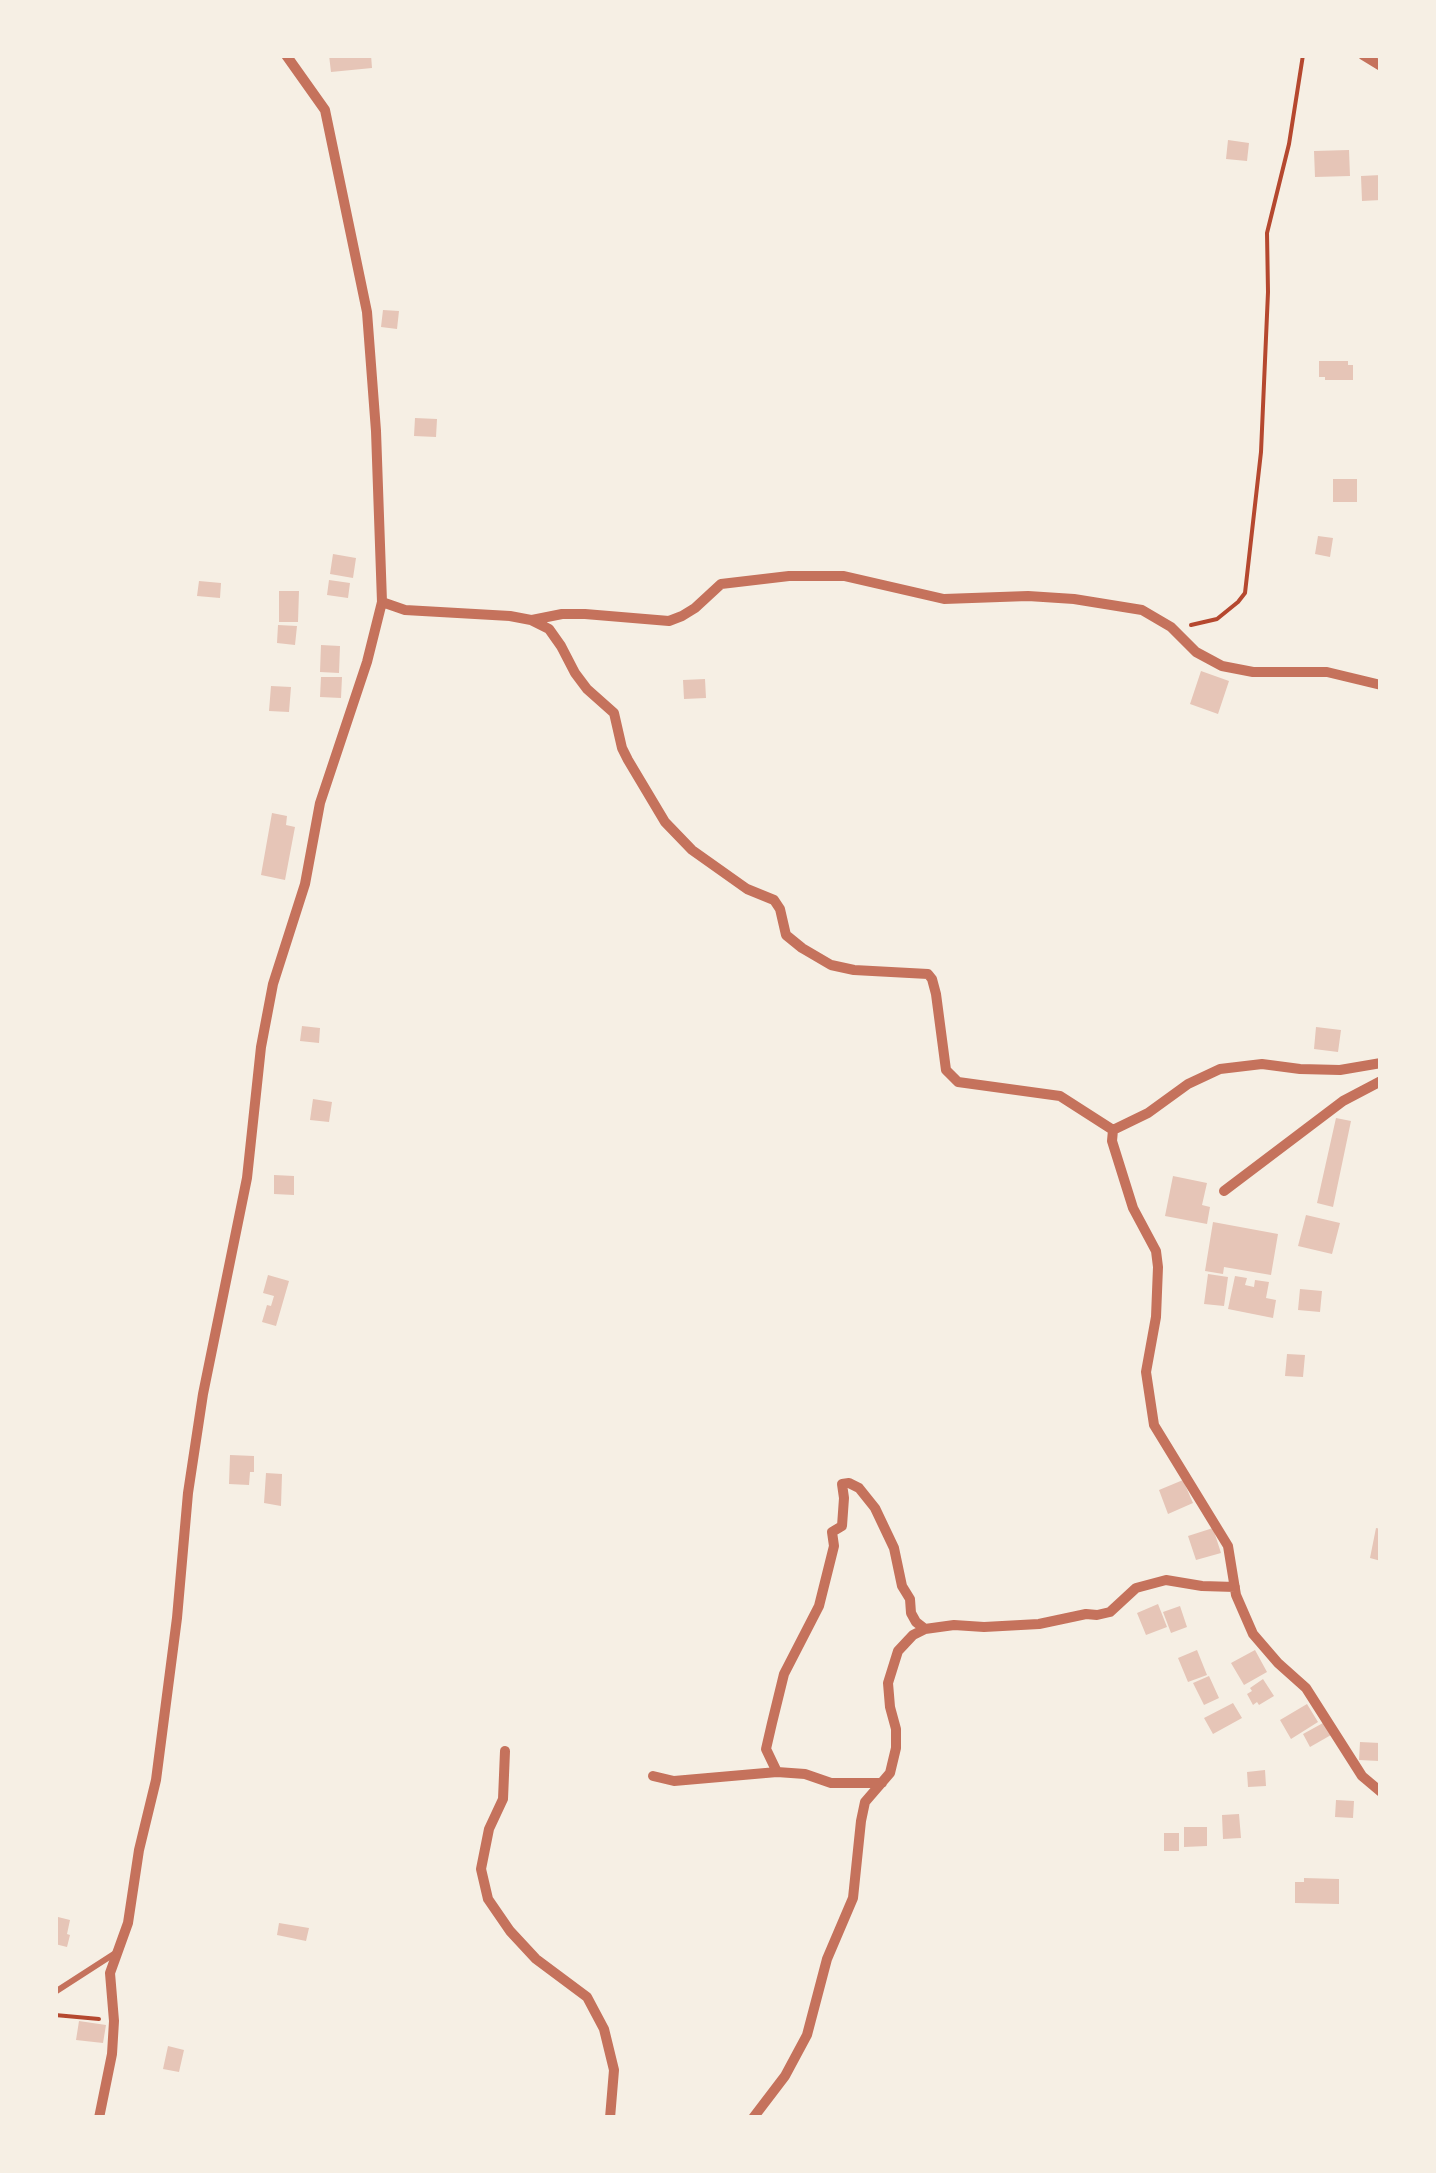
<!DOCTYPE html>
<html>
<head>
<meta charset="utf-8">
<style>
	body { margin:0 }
	#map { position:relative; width:1436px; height:2173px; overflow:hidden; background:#f6efe4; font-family:"Varela Round",sans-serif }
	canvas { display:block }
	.frame { position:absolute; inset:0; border:58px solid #f6efe4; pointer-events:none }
</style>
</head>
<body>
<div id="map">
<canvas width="1436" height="2173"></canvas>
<div class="frame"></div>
</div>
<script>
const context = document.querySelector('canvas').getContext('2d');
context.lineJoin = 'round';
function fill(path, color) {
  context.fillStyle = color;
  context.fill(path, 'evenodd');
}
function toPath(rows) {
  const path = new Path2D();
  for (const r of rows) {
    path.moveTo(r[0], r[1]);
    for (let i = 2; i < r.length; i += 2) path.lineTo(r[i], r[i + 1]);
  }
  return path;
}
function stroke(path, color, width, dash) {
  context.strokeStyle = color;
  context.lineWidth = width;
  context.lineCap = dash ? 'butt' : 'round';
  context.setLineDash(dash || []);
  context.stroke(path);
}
const building = toPath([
	[329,55,371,55,372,68,331,72],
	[1228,140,1249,143,1247,161,1226,159],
	[1349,150,1350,176,1315,177,1314,151],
	[1381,175,1381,200,1362,201,1361,176],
	[383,310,399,311,397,329,381,327],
	[1319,361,1348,361,1348,365,1353,365,1353,380,1325,380,1325,377,1319,377],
	[415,418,437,419,436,437,414,436],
	[1333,479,1357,479,1357,502,1333,502],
	[1318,536,1333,538,1330,557,1315,554],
	[333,554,356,558,353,578,330,574],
	[329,580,350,583,348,598,327,595],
	[199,581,221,583,220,598,197,596],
	[279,591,299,591,298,622,279,622],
	[278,625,297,626,295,645,277,643],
	[321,645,340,646,339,673,320,672],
	[1201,671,1229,681,1218,714,1190,704],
	[321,677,342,677,341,698,320,697],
	[705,679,706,698,684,699,683,680],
	[271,686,291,687,289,712,269,711],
	[272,813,287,816,286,825,295,827,285,880,261,875],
	[302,1026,320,1028,319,1043,300,1041],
	[1316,1027,1341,1030,1338,1052,1314,1049],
	[313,1099,332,1102,329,1122,310,1120],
	[1336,1118,1351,1121,1333,1207,1317,1203],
	[274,1175,294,1176,294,1195,274,1194],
	[1173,1176,1207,1183,1202,1205,1210,1207,1207,1224,1165,1216],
	[1306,1215,1340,1223,1332,1254,1298,1246],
	[1213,1222,1278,1234,1271,1275,1224,1267,1223,1274,1205,1271],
	[1208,1274,1228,1277,1224,1306,1204,1304],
	[268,1275,289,1281,276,1326,262,1322,267,1305,271,1306,274,1296,263,1293],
	[1235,1276,1247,1278,1245,1285,1254,1287,1255,1280,1269,1282,1266,1298,1276,1300,1273,1318,1228,1309],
	[1300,1289,1322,1291,1320,1312,1298,1310],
	[1287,1354,1305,1355,1303,1377,1285,1376],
	[230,1455,254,1456,254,1472,250,1472,249,1485,229,1484],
	[266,1473,282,1474,281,1506,264,1503],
	[1183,1480,1193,1503,1168,1514,1159,1490],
	[1213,1528,1221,1553,1196,1560,1188,1536],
	[1376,1528,1381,1529,1381,1561,1370,1558],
	[1158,1604,1167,1627,1146,1635,1137,1613],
	[1180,1606,1187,1627,1171,1633,1163,1612],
	[1197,1650,1207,1675,1188,1682,1178,1658],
	[1255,1650,1267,1672,1244,1685,1231,1663],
	[1209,1676,1219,1698,1204,1705,1193,1683],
	[1263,1679,1274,1696,1259,1705,1257,1702,1253,1705,1247,1694,1252,1691,1250,1688],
	[1233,1703,1242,1718,1213,1734,1204,1718],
	[1307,1704,1318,1722,1291,1739,1280,1720],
	[1323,1723,1331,1735,1310,1747,1303,1734],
	[1360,1742,1380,1743,1379,1761,1359,1760],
	[1265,1770,1266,1786,1248,1787,1247,1772],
	[1336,1800,1354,1801,1353,1818,1335,1817],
	[1239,1814,1241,1838,1223,1839,1222,1815],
	[1184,1827,1207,1827,1207,1846,1184,1847],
	[1164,1833,1179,1833,1179,1851,1164,1851],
	[1304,1878,1339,1879,1339,1904,1295,1903,1295,1882,1304,1882],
	[58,1917,70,1920,67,1934,70,1935,67,1947,55,1944,55,1928],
	[279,1923,309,1928,306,1941,277,1935],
	[79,2021,106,2025,103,2043,76,2040],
	[168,2046,184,2050,179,2072,163,2069]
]);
const path = toPath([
	[1191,625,1217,619,1238,602,1245,593,1261,452,1268,292,1267,233,1289,144,1303,55],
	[55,2015,99,2019]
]);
const service = toPath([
	[55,1992,117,1952]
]);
const minor = toPath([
	[1363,55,1381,66],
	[382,602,405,610,510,616,531,620,549,629,561,646,575,673,587,689,614,713,622,748,628,760,665,822,692,850,747,889,774,900,780,909,786,935,802,948,831,965,854,970,928,974,932,979,936,994,946,1070,958,1082,1060,1096,1113,1130],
	[532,620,562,614,585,614,669,621,682,616,695,608,721,584,789,576,844,576,944,599,1028,596,1074,599,1142,610,1171,627,1196,652,1222,666,1253,672,1327,672,1381,685],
	[1381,1063,1340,1070,1300,1069,1262,1064,1220,1069,1188,1084,1148,1113,1113,1130,1112,1141,1133,1208,1156,1251,1158,1267,1156,1317,1146,1372,1154,1425,1228,1546,1236,1595,1253,1634,1278,1663,1306,1688,1362,1776,1381,1792],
	[1224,1191,1343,1101,1381,1081],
	[505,1751,503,1799,489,1829,481,1869,488,1899,510,1931,536,1959,587,1997,604,2029,614,2070,610,2118],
	[777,1772,766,1749,772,1723,784,1674,819,1606,834,1546,832,1532,842,1526,844,1498,842,1484,849,1483,859,1488,875,1508,894,1548,902,1586,910,1599,911,1613,916,1622,925,1629],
	[653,1776,674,1781,777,1772,805,1774,831,1783,882,1783],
	[99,2118,112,2054,114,2021,110,1973,128,1923,139,1850,156,1780,177,1618,188,1493,203,1394,247,1178,261,1047,273,984,305,884,320,803,367,662,382,602,376,431,367,312,325,110,286,55],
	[753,2118,785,2076,807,2035,827,1959,853,1898,861,1821,865,1802,890,1773,896,1748,896,1729,890,1707,888,1683,898,1651,913,1635,925,1629,954,1625,984,1627,1039,1624,1086,1614,1097,1615,1110,1612,1136,1588,1166,1580,1202,1586,1235,1587]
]);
fill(building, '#e6c5b7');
stroke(path, '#b5482f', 4);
stroke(service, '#c5725c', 6);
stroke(minor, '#c5725c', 10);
</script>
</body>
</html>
